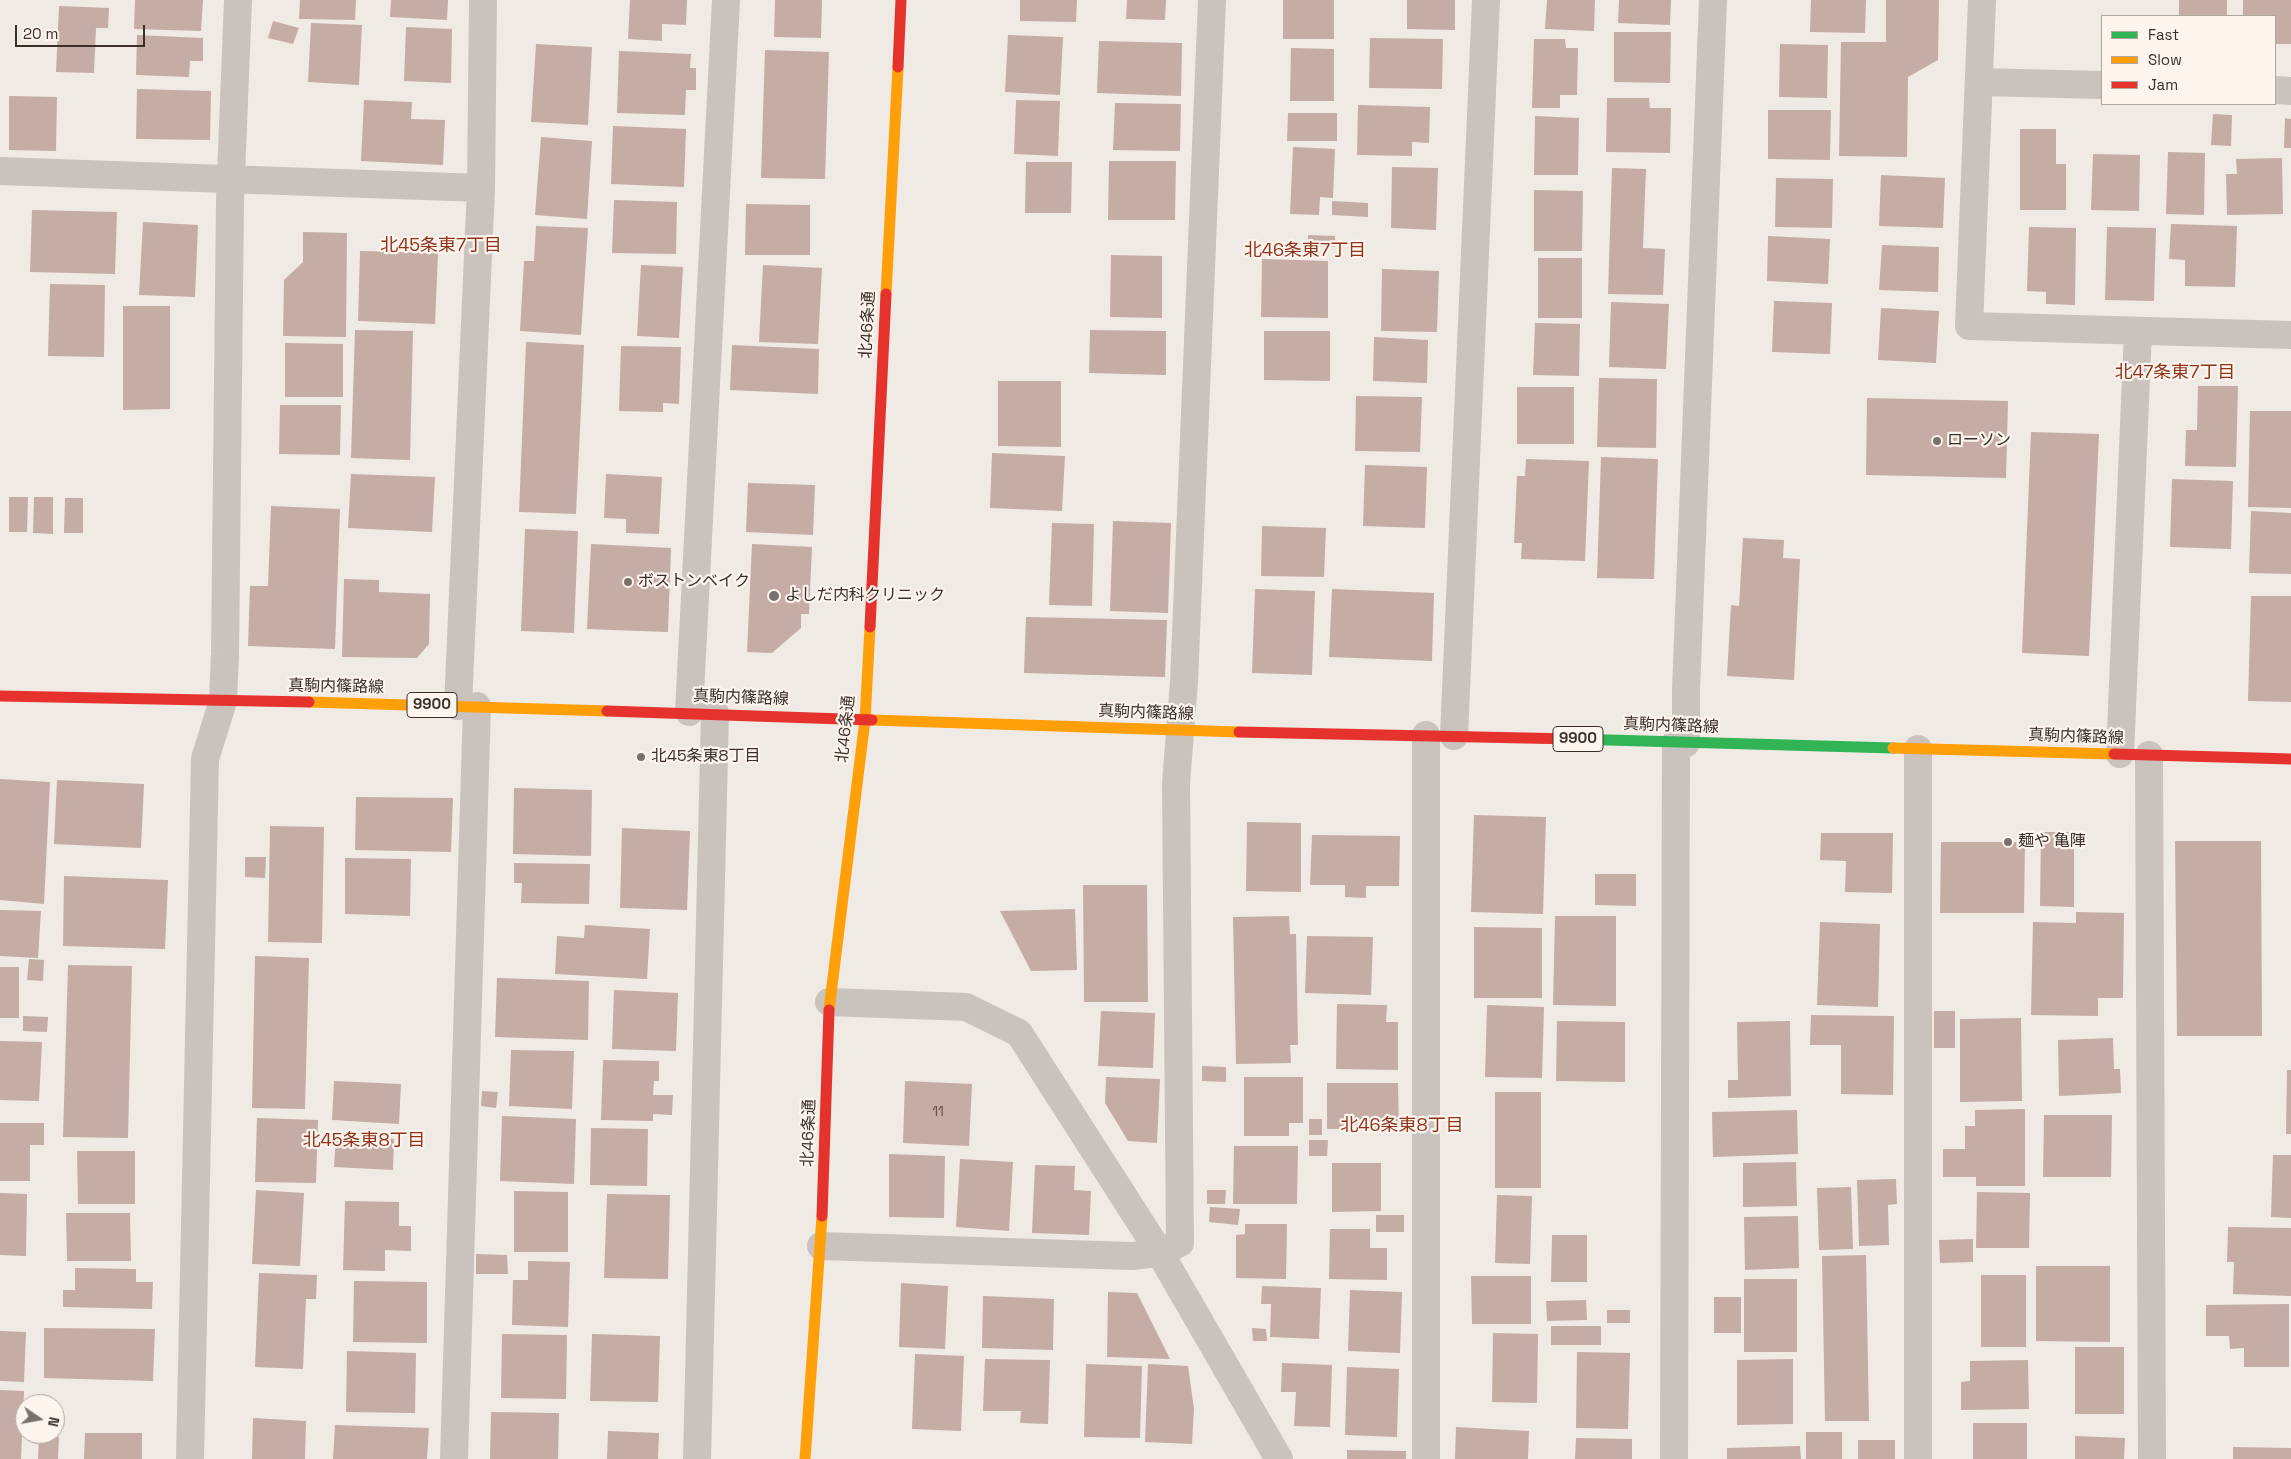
<!DOCTYPE html>
<html>
<head>
<meta charset="utf-8">
<style>
	body { margin:0 }
	#map { position:relative; width:2291px; height:1459px; overflow:hidden; background:#f0eae4; font-family:"Space Grotesk",sans-serif }
	canvas { display:block }
	.legend { position:absolute; left:2101px; top:15px; width:175px; height:90px; box-sizing:border-box; background:#fcf4ed; border:1px solid #afa59f; margin:0; padding:6px 9px; list-style:none; font-size:15px; color:#3b2f2a }
	.legend li { display:flex; align-items:center; gap:10px; height:25px }
	.legend b { width:25px; border:1px solid #afa59f }
	.north { position:absolute; left:15px; top:1394px; width:50px; height:50px; box-sizing:border-box; background:#fcf4ed; border:1px solid #afa59f; border-radius:50%; rotate:102deg; font-size:14px; font-weight:700; line-height:20px; text-align:center; color:#3b2f2a }
	.north::after { content:''; display:block; margin:auto; width:18px; height:22px; background:#7a706b; clip-path:polygon(50% 0,100% 100%,50% 72%,0 100%) }
	.scale { position:absolute; left:15px; top:25px; width:130px; height:22px; box-sizing:border-box; border:2px solid #3b2f2a; border-top:0; padding-left:6px; font-size:15px; line-height:18px; white-space:nowrap; color:#3b2f2a; -webkit-text-stroke:4px #fcf4ed; paint-order:stroke }
</style>
</head>
<body>
<div id="map">
<canvas width="2291" height="1459"></canvas>
<ul class="legend">
<li><b style="height:6px;background:#30b455"></b>Fast</li>
<li><b style="height:6px;background:#ff9f0a"></b>Slow</li>
<li><b style="height:6px;background:#e5322d"></b>Jam</li>
</ul>
<div class="north">N</div>
<div class="scale">20 m</div>
</div>
<script>
const context = document.querySelector('canvas').getContext('2d');
context.lineJoin = 'round';
function fill(path, color) {
  context.fillStyle = color;
  context.fill(path, 'evenodd');
}
function toPath(rows) {
  const path = new Path2D();
  for (const r of rows) {
    path.moveTo(r[0], r[1]);
    for (let i = 2; i < r.length; i += 2) path.lineTo(r[i], r[i + 1]);
  }
  return path;
}
function stroke(path, color, width, dash) {
  context.strokeStyle = color;
  context.lineWidth = width;
  context.lineCap = dash ? 'butt' : 'round';
  context.setLineDash(dash || []);
  context.stroke(path);
}
function label(font, color, halo, rows, align = 'center') {
  context.font = font + ' "Space Grotesk","Noto Sans JP",sans-serif';
  context.lineWidth = 4.5;
  context.setLineDash([]);
  context.textBaseline = 'middle';
  context.strokeStyle = halo;
  context.fillStyle = color;
  for (const [text, x, y, turn = 0] of rows) {
    context.save();
    context.translate(x, y);
    context.rotate((+turn || 0) * Math.PI / 180);
    context.textAlign = isNaN(turn) ? turn : align;
    if (halo) context.strokeText(text, 0, 0);
    context.fillText(text, 0, 0);
    context.restore();
  }
}
const building = toPath([
	[135,0,203,0,201,31,134,29],
	[300,0,356,0,355,20,299,19],
	[391,0,448,0,447,20,390,17],
	[630,0,687,0,686,25,662,24,662,41,628,39],
	[775,0,822,0,821,38,774,37],
	[1020,0,1077,0,1076,22,1020,21],
	[1127,0,1166,0,1165,20,1126,19],
	[1283,0,1334,0,1334,39,1283,39],
	[1407,0,1455,0,1455,30,1407,29],
	[1547,0,1595,0,1594,31,1545,29],
	[1619,0,1671,0,1670,25,1618,23],
	[1811,0,1866,0,1865,33,1810,32],
	[1886,0,1939,0,1938,60,1908,77,1907,157,1839,156,1841,42,1886,42],
	[2179,0,2227,0,2227,16,2179,16],
	[2243,0,2291,0,2291,44,2275,44,2275,16,2243,16],
	[59,6,109,8,108,28,96,28,94,73,56,72],
	[273,21,299,28,293,44,268,38],
	[311,23,362,25,359,85,308,82],
	[406,27,452,29,451,83,404,81],
	[1614,32,1671,32,1670,83,1614,82],
	[137,35,203,38,203,61,190,61,189,77,136,75],
	[1008,35,1063,37,1060,95,1005,92],
	[1370,38,1443,39,1442,89,1369,88],
	[1534,39,1565,39,1566,48,1578,48,1577,95,1560,95,1560,108,1532,108],
	[1099,41,1182,43,1181,96,1097,93],
	[536,44,592,47,588,125,531,122],
	[1780,44,1828,45,1827,98,1779,97],
	[1291,48,1334,49,1334,101,1290,101],
	[765,50,829,52,825,179,761,178],
	[619,51,691,54,690,68,696,68,696,90,686,90,685,115,617,113],
	[137,89,211,91,210,140,136,139],
	[9,96,57,97,56,151,9,150],
	[1607,98,1649,98,1650,108,1671,108,1670,153,1606,152],
	[364,100,412,102,411,119,445,120,443,165,361,161],
	[1016,100,1060,101,1058,156,1014,154],
	[1115,103,1181,104,1180,151,1113,150],
	[1358,105,1430,107,1429,143,1412,142,1412,156,1357,155],
	[1768,110,1831,110,1830,160,1768,159],
	[1288,113,1337,113,1337,141,1287,141],
	[2213,114,2232,115,2231,146,2211,145],
	[1535,116,1579,118,1578,175,1534,175],
	[2285,118,2291,119,2291,148,2284,148],
	[613,126,686,129,684,187,611,184],
	[2020,129,2056,129,2056,164,2066,164,2066,210,2020,210],
	[541,137,592,141,587,219,535,215],
	[1293,147,1335,149,1333,198,1320,197,1319,215,1290,214],
	[2168,152,2205,153,2204,215,2166,214],
	[2093,154,2140,155,2139,211,2091,210],
	[2282,158,2283,214,2227,215,2226,174,2237,174,2236,159],
	[1109,161,1176,161,1175,220,1108,220],
	[1026,162,1072,162,1071,213,1025,213],
	[1392,167,1438,168,1436,230,1391,228],
	[1612,168,1646,169,1643,248,1665,249,1663,295,1608,294],
	[1881,175,1945,178,1943,228,1879,226],
	[1776,178,1833,179,1832,228,1775,227],
	[1534,190,1583,191,1582,251,1534,251],
	[614,200,677,202,676,254,612,253],
	[1332,201,1368,203,1368,217,1332,215],
	[746,204,810,205,810,255,745,255],
	[32,210,117,212,115,274,30,272],
	[143,222,198,225,195,297,139,295],
	[2171,224,2237,226,2235,287,2185,286,2185,260,2169,259],
	[536,226,588,228,581,335,520,331,524,261,534,261],
	[2029,227,2076,228,2075,305,2046,304,2046,292,2027,291],
	[2107,227,2156,228,2154,301,2105,300],
	[303,232,347,233,346,337,283,336,284,280,303,262],
	[1308,235,1335,236,1335,247,1308,246],
	[1768,236,1830,239,1828,284,1767,281],
	[1882,245,1939,247,1938,292,1879,290],
	[360,251,438,253,435,324,358,321],
	[1111,255,1162,256,1162,318,1110,317],
	[1538,258,1582,258,1582,318,1538,318],
	[1262,259,1328,261,1328,318,1261,317],
	[641,265,683,267,679,338,637,336],
	[763,265,822,268,818,344,759,342],
	[1382,269,1439,271,1437,332,1381,331],
	[50,284,105,285,104,357,48,356],
	[1774,301,1832,303,1830,354,1772,352],
	[1611,302,1669,304,1666,369,1609,367],
	[123,306,170,306,170,409,123,410],
	[1881,308,1939,311,1936,363,1878,360],
	[1535,323,1580,324,1579,376,1533,375],
	[355,330,413,331,410,460,351,458],
	[1090,330,1166,331,1166,375,1089,373],
	[1264,331,1330,331,1330,381,1264,380],
	[1374,337,1428,340,1427,383,1373,381],
	[526,342,584,345,576,514,519,512],
	[285,343,343,344,343,397,285,397],
	[732,345,819,349,818,394,730,390],
	[621,346,681,347,679,404,663,403,663,412,619,411],
	[1599,378,1657,379,1656,448,1597,447],
	[998,381,1061,381,1061,447,998,446],
	[2198,386,2238,386,2236,467,2185,466,2186,430,2197,430],
	[1517,387,1574,387,1574,444,1517,444],
	[1356,396,1422,397,1420,452,1355,451],
	[1867,398,2008,401,2006,478,1866,475],
	[280,405,341,405,340,455,279,454],
	[2250,411,2291,411,2291,508,2248,507],
	[2031,432,2099,434,2089,656,2022,653],
	[992,453,1065,456,1062,511,990,508],
	[1601,457,1658,459,1654,579,1597,578],
	[1526,459,1589,461,1585,561,1521,559,1522,543,1514,543,1517,476,1525,476],
	[1365,465,1427,467,1425,528,1363,526],
	[351,474,435,477,432,532,348,528],
	[606,474,662,477,659,534,626,533,626,519,604,518],
	[2172,479,2233,481,2231,549,2170,547],
	[748,483,815,485,813,535,746,532],
	[9,497,28,497,27,532,9,532],
	[34,497,53,497,53,534,33,533],
	[65,498,83,498,83,533,64,533],
	[271,506,340,509,335,649,248,646,250,586,268,586],
	[2251,511,2291,513,2291,574,2249,573],
	[1113,521,1171,523,1168,613,1110,611],
	[1052,523,1094,524,1092,606,1049,605],
	[1262,526,1326,528,1324,577,1261,576],
	[525,529,578,531,574,633,521,631],
	[1743,538,1784,540,1783,558,1800,559,1794,680,1727,676,1731,605,1739,606],
	[591,544,671,548,668,632,587,629],
	[752,544,812,547,809,614,801,614,801,628,772,653,747,652],
	[344,579,379,580,379,592,430,594,429,644,417,658,342,657],
	[1255,589,1315,591,1312,675,1252,673],
	[1332,589,1434,593,1432,661,1329,657],
	[2251,596,2291,596,2291,702,2248,701],
	[1026,617,1167,620,1165,677,1024,673],
	[0,779,50,782,44,904,0,900],
	[57,780,144,784,141,848,54,844],
	[514,788,592,790,591,856,513,854],
	[356,797,453,798,451,852,355,850],
	[1474,815,1546,817,1543,914,1471,912],
	[1247,822,1301,823,1301,892,1246,891],
	[270,826,324,827,322,943,268,942],
	[622,828,690,831,687,910,620,908],
	[2041,832,2074,832,2074,907,2040,906],
	[1821,833,1893,833,1892,893,1845,892,1846,861,1820,860],
	[1312,835,1400,836,1399,886,1366,886,1366,898,1345,897,1345,885,1310,885],
	[2175,841,2261,841,2262,1036,2177,1036],
	[1941,842,2025,842,2024,913,1940,913],
	[245,857,266,857,265,878,245,877],
	[345,858,411,859,410,916,345,914],
	[514,863,590,864,589,904,521,903,522,883,514,883],
	[1595,874,1636,874,1636,906,1595,905],
	[64,876,168,880,165,949,63,946],
	[1083,885,1147,885,1148,1002,1084,1002],
	[1075,909,1077,970,1031,971,1000,911],
	[0,910,41,911,38,958,0,956],
	[2076,912,2124,913,2123,998,2098,998,2098,1016,2031,1015,2033,922,2076,923],
	[1289,916,1290,934,1296,934,1298,1045,1290,1045,1291,1063,1236,1064,1233,917],
	[1555,916,1616,916,1616,1006,1553,1005],
	[1820,922,1880,924,1878,1007,1817,1005],
	[585,925,650,929,647,979,555,974,557,936,584,938],
	[1474,927,1542,928,1542,998,1474,998],
	[1307,936,1373,937,1371,995,1305,993],
	[255,956,309,958,305,1109,252,1108],
	[29,959,44,960,43,981,27,980],
	[68,965,132,966,128,1138,63,1137],
	[0,967,19,967,19,1018,0,1018],
	[497,978,589,981,588,1040,495,1037],
	[614,990,678,993,676,1051,612,1049],
	[1337,1004,1387,1005,1386,1022,1398,1022,1398,1070,1336,1069],
	[1487,1005,1544,1007,1542,1078,1485,1077],
	[1101,1011,1155,1013,1153,1068,1098,1066],
	[1934,1011,1955,1011,1955,1048,1934,1048],
	[1811,1015,1894,1016,1893,1095,1841,1094,1841,1045,1810,1045],
	[23,1016,48,1017,47,1032,23,1031],
	[2021,1018,2022,1101,1960,1102,1960,1019],
	[1557,1021,1625,1022,1625,1082,1556,1081],
	[1790,1021,1791,1096,1728,1098,1728,1080,1738,1080,1737,1022],
	[2113,1038,2114,1069,2120,1069,2121,1093,2059,1096,2058,1040],
	[0,1041,42,1042,39,1101,0,1100],
	[511,1050,574,1051,572,1109,509,1106],
	[603,1060,659,1061,659,1081,654,1081,653,1095,673,1095,672,1115,653,1114,653,1121,601,1120],
	[1202,1066,1226,1067,1226,1082,1202,1081],
	[2287,1070,2291,1070,2291,1134,2286,1134],
	[1106,1077,1160,1079,1157,1143,1128,1141,1105,1103],
	[1244,1077,1303,1077,1303,1123,1289,1123,1289,1136,1244,1136],
	[334,1081,401,1084,399,1124,332,1120],
	[905,1081,972,1084,969,1146,903,1143],
	[1327,1083,1398,1083,1399,1129,1327,1129],
	[482,1091,498,1092,496,1108,481,1106],
	[1495,1092,1541,1092,1541,1188,1495,1188],
	[2025,1109,2025,1186,1976,1186,1976,1177,1943,1177,1943,1149,1965,1149,1965,1126,1975,1126,1975,1110],
	[1797,1110,1798,1154,1713,1157,1712,1112],
	[2044,1115,2112,1115,2111,1177,2043,1177],
	[502,1116,576,1119,574,1184,500,1181],
	[257,1118,318,1120,316,1183,255,1182],
	[1309,1119,1322,1119,1322,1135,1309,1135],
	[0,1123,44,1123,44,1145,30,1145,30,1181,0,1181],
	[591,1128,648,1129,647,1186,590,1185],
	[336,1136,394,1139,393,1170,334,1167],
	[1309,1140,1328,1140,1327,1156,1309,1156],
	[1234,1146,1298,1146,1297,1204,1233,1204],
	[77,1151,135,1151,135,1204,78,1204],
	[889,1154,945,1156,944,1218,889,1217],
	[2273,1155,2291,1155,2291,1218,2271,1217],
	[960,1159,1013,1162,1009,1231,956,1227],
	[1796,1162,1797,1206,1743,1207,1743,1163],
	[1332,1163,1381,1163,1381,1211,1332,1212],
	[1035,1165,1075,1166,1074,1190,1091,1191,1089,1235,1032,1233],
	[1896,1179,1897,1204,1888,1205,1889,1245,1859,1246,1857,1180],
	[1851,1187,1853,1249,1819,1250,1817,1188],
	[256,1190,304,1193,300,1266,252,1264],
	[1207,1190,1226,1190,1225,1204,1207,1204],
	[514,1191,568,1192,568,1252,514,1252],
	[1977,1192,2030,1193,2029,1248,1976,1248],
	[0,1193,27,1194,26,1256,0,1255],
	[607,1194,670,1195,668,1279,604,1278],
	[1497,1195,1532,1196,1530,1264,1495,1263],
	[345,1201,399,1202,399,1226,411,1226,411,1251,385,1250,385,1271,343,1270],
	[1210,1207,1240,1209,1238,1225,1209,1222],
	[66,1213,130,1213,131,1261,67,1261],
	[1376,1215,1404,1215,1404,1232,1376,1232],
	[1798,1216,1799,1268,1745,1270,1744,1217],
	[1245,1224,1287,1224,1286,1279,1236,1278,1236,1235,1245,1234],
	[2228,1227,2291,1228,2291,1296,2233,1294,2234,1262,2227,1262],
	[1330,1229,1370,1229,1370,1248,1387,1248,1387,1280,1329,1279],
	[1552,1235,1587,1235,1587,1282,1551,1282],
	[1973,1239,1973,1262,1940,1263,1939,1240],
	[476,1254,507,1255,508,1274,476,1274],
	[1866,1255,1869,1421,1825,1421,1822,1256],
	[528,1261,570,1262,568,1327,512,1325,513,1280,528,1280],
	[2036,1266,2110,1266,2110,1342,2036,1341],
	[75,1268,136,1269,136,1282,153,1282,152,1309,63,1307,63,1290,75,1290],
	[259,1273,317,1275,316,1299,306,1299,303,1369,255,1367],
	[1981,1275,2026,1275,2026,1347,1981,1347],
	[1471,1276,1531,1276,1531,1324,1472,1324],
	[1744,1279,1797,1279,1797,1352,1744,1352],
	[354,1281,427,1282,427,1343,353,1342],
	[901,1283,948,1286,945,1349,899,1347],
	[1262,1286,1321,1288,1319,1339,1270,1337,1271,1304,1261,1304],
	[1350,1290,1402,1292,1400,1353,1348,1351],
	[1108,1292,1137,1293,1170,1359,1107,1357],
	[983,1296,1054,1299,1053,1350,982,1348],
	[1714,1297,1741,1297,1741,1333,1714,1333],
	[1586,1300,1587,1320,1547,1321,1546,1301],
	[2289,1304,2289,1367,2244,1367,2244,1348,2230,1349,2229,1336,2206,1336,2206,1305],
	[1607,1310,1630,1310,1630,1323,1607,1323],
	[1551,1326,1601,1326,1601,1345,1551,1345],
	[44,1328,155,1329,153,1381,44,1378],
	[1252,1328,1266,1329,1267,1341,1253,1341],
	[0,1331,26,1332,24,1382,0,1381],
	[1493,1333,1538,1334,1537,1403,1492,1402],
	[502,1334,567,1335,566,1399,501,1398],
	[592,1334,660,1336,658,1402,590,1401],
	[2075,1347,2124,1347,2124,1414,2075,1414],
	[347,1351,416,1353,415,1413,346,1412],
	[1577,1352,1630,1353,1628,1429,1576,1428],
	[915,1354,964,1356,961,1431,912,1429],
	[985,1359,1050,1360,1048,1424,1020,1423,1021,1411,983,1411],
	[1793,1359,1793,1424,1737,1425,1737,1360],
	[2028,1360,2029,1409,1961,1410,1961,1382,1970,1381,1970,1361],
	[1282,1363,1332,1365,1330,1427,1294,1426,1296,1392,1281,1392],
	[1086,1364,1142,1366,1140,1438,1084,1437],
	[1148,1364,1188,1366,1194,1409,1192,1444,1145,1442],
	[1347,1367,1399,1369,1397,1437,1345,1435],
	[0,1390,24,1391,21,1459,0,1459],
	[491,1412,559,1413,558,1459,490,1459],
	[253,1418,306,1421,305,1459,252,1459],
	[1973,1423,2027,1423,2027,1459,1973,1459],
	[335,1425,429,1428,427,1459,333,1459],
	[1456,1427,1529,1431,1528,1459,1455,1459],
	[608,1431,659,1433,658,1459,607,1459],
	[1806,1432,1842,1432,1842,1459,1806,1459],
	[85,1433,142,1433,142,1459,84,1459],
	[39,1436,59,1437,58,1459,38,1459],
	[2075,1436,2125,1438,2124,1459,2075,1459],
	[1576,1438,1632,1439,1632,1459,1575,1459],
	[1858,1440,1895,1440,1895,1459,1858,1459],
	[1800,1446,1801,1459,1727,1459,1727,1448],
	[2233,1447,2291,1448,2291,1459,2233,1459],
	[1347,1450,1406,1451,1406,1459,1347,1459]
]);
const street = toPath([
	[1982,0,1969,326,2291,335],
	[1979,82,2102,85],
	[2275,90,2291,91],
	[0,171,481,188],
	[458,706,481,188,483,0],
	[689,712,726,0],
	[1454,736,1486,0],
	[1686,743,1686,690,1713,0],
	[2120,754,2138,331],
	[2149,755,2152,1459],
	[829,1002,966,1007,1019,1033,1160,1253,1279,1459],
	[821,1246,1131,1256,1160,1253,1180,1243,1176,783,1184,682,1212,0],
	[190,1459,205,759,223,701,225,654,230,201,238,0],
	[454,1459,477,706],
	[697,1459,715,713],
	[1426,1459,1426,735],
	[1674,1459,1676,742],
	[1918,1459,1918,749]
]);
const fast = toPath([
	[1573,739,1893,748]
]);
const slow = toPath([
	[886,294,898,67],
	[309,702,607,711],
	[872,720,1239,732],
	[1893,748,2114,754],
	[829,1010,865,720,870,627],
	[805,1459,822,1216]
]);
const jam = toPath([
	[898,67,901,0],
	[870,627,886,294],
	[0,696,309,702],
	[607,711,872,720],
	[1239,732,1573,739],
	[2114,754,2291,759],
	[822,1216,829,1010]
]);
const markers = [
	[1937,441,5,"#7a706b"],
	[628,582,5,"#7a706b"],
	[774,596,6,"#7a706b"],
	[641,757,5,"#7a706b"],
	[2008,842,5,"#7a706b"]
];
const numberNames = [
	["11",938,1112]
];
const shields = [
	[432,705,50],
	[1578,739,50]
];
const shieldNames = [
	["9900",432,705],
	["9900",1578,739]
];
const streetNames = [
	["北46条通",868,325,-87],
	["真駒内篠路線",336,687,1],
	["真駒内篠路線",741,698,2],
	["真駒内篠路線",1146,713,2],
	["真駒内篠路線",1671,726,2],
	["北46条通",846,729,-84],
	["真駒内篠路線",2076,737,2],
	["北46条通",809,1133,-88]
];
const poiNames = [
	["ローソン",1947,441],
	["ボストンベイク",638,582],
	["よしだ内科クリニック",785,596],
	["北45条東8丁目",651,757],
	["麺や 亀陣",2018,842]
];
const neighbourhoodNames = [
	["北45条東7丁目",441,246],
	["北46条東7丁目",1305,251],
	["北47条東7丁目",2175,373],
	["北46条東8丁目",1402,1126],
	["北45条東8丁目",364,1141]
];
fill(building, '#c5aca5');
stroke(street, '#c9c2bd', 28);
stroke(fast, '#30b455', 11);
stroke(slow, '#ff9f0a', 11);
stroke(jam, '#e5322d', 11);
for (const [x, y, r, color] of markers) {
  const dot = new Path2D();
  dot.arc(x, y, r, 0, 2 * Math.PI);
  context.fillStyle = color;
  context.fill(dot);
  stroke(dot, '#fcf4ed', 2);
}
label('14px', '#5e4e49', null, numberNames);
for (const [x, y, w] of shields) {
  const box = new Path2D();
  box.roundRect(x - w / 2, y - 12.5, w, 25, 4);
  context.fillStyle = '#fcf4ed';
  context.fill(box);
  stroke(box, '#3b2f2a', 1);
}
label('bold 15px', '#3b2f2a', null, shieldNames);
label('16px', '#3b2f2a', '#fcf4ed', streetNames);
label('16px', '#3b2f2a', '#fcf4ed', poiNames, 'left');
label('18px', '#91331c', '#fcf4ed', neighbourhoodNames);
</script>
</body>
</html>
